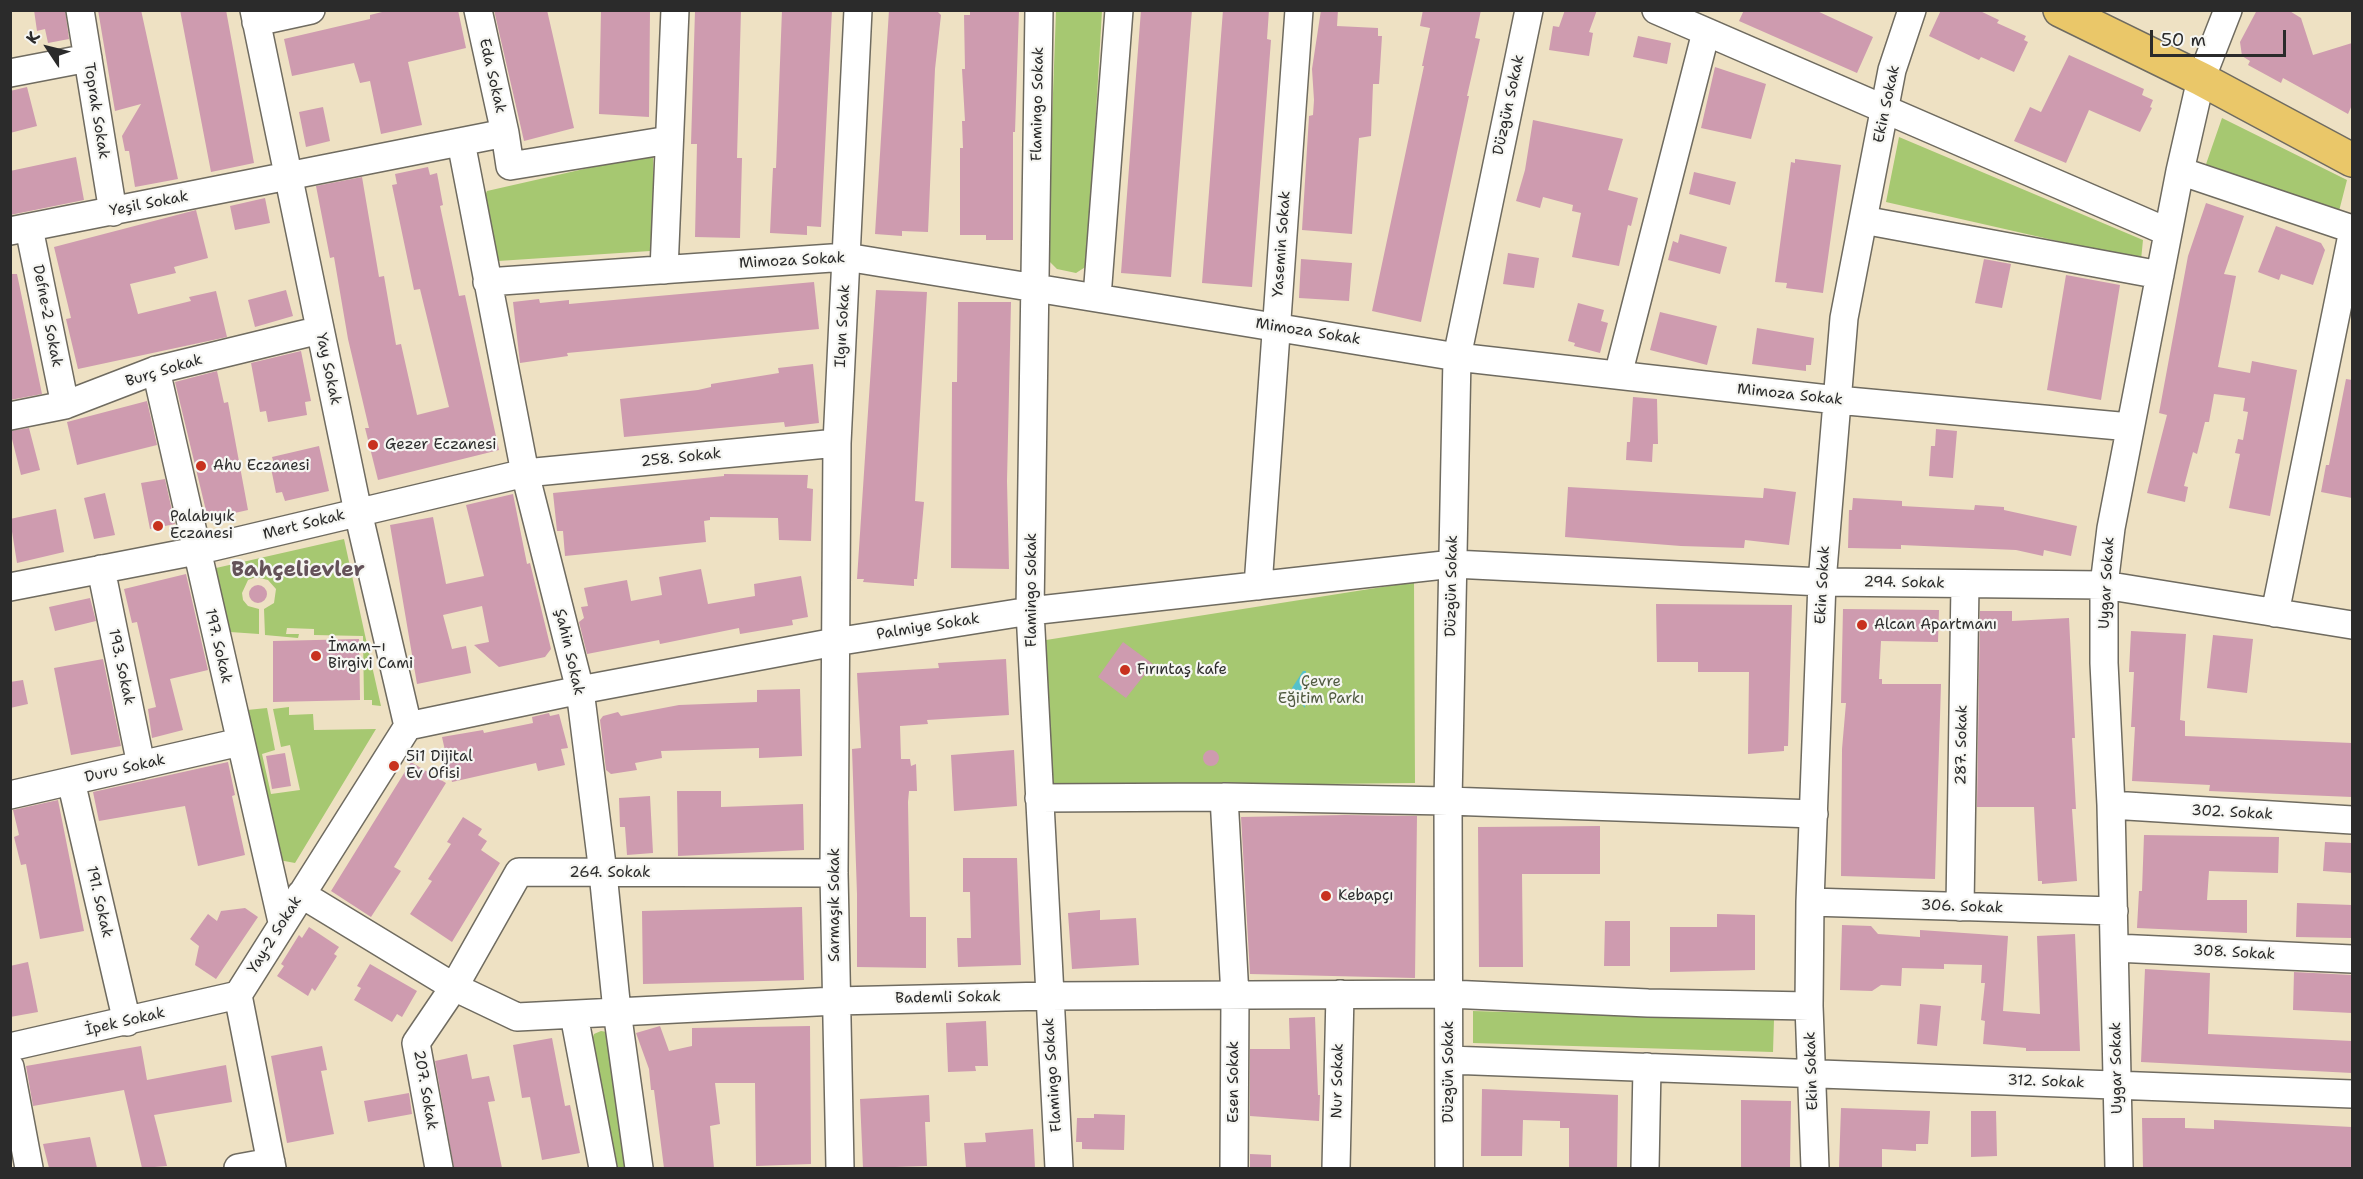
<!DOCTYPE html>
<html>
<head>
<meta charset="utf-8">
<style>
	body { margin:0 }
	#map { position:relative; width:2363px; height:1179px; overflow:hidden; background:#eee1c3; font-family:"Shantell Sans",sans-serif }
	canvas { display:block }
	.frame { position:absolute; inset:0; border:12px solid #2b2b2b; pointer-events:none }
	.north { position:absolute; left:18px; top:18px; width:60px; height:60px; -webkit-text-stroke:4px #f6f6f2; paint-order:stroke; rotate:305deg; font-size:16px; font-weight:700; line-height:24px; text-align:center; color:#2b2b2b }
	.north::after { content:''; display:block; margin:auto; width:21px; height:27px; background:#2b2b2b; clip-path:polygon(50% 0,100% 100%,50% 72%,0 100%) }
	.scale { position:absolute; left:2150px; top:30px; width:136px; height:27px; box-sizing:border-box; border:3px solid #2b2b2b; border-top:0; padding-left:8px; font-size:18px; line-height:21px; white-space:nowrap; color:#2b2b2b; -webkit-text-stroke:4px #f6f6f2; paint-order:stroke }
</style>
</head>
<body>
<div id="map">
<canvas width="2363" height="1179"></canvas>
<div class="frame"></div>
<div class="north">K</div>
<div class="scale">50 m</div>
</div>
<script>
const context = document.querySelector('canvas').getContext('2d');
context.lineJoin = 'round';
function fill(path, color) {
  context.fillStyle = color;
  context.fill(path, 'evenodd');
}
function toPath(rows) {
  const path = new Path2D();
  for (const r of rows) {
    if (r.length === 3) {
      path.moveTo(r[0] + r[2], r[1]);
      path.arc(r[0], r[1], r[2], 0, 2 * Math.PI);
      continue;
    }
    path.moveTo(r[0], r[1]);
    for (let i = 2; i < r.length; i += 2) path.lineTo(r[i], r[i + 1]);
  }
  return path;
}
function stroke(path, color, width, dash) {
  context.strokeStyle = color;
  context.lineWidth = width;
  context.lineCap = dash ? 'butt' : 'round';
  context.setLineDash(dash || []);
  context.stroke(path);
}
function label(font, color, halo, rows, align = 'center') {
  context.font = font + ' "Shantell Sans",sans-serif';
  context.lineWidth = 4.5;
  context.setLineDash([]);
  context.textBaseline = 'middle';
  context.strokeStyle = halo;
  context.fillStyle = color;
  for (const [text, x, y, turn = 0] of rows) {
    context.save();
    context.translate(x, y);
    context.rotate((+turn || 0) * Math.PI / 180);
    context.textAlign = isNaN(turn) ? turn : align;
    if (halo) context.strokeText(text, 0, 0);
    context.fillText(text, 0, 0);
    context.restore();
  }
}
const green = toPath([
	[1056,11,1102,11,1087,266,1076,273,1057,269,1047,259],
	[2222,118,2347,180,2338,215,2204,170],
	[1899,137,2143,240,2141,260,1886,202],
	[650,154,653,157,655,206,655,247,650,251,498,261,495,259,485,195,487,191],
	[344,539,365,635,381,706,372,705,372,700,364,700,363,636,314,635,314,629,287,628,286,634,299,634,298,638,265,635,264,609,274,603,276,589,268,580,256,577,248,580,242,593,243,600,248,606,259,609,259,634,230,632,216,568],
	[1414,582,1415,783,1053,787,1046,640],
	[289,707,289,715,313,714,314,730,376,729,295,863,279,860,247,710,267,708,275,750,262,754,271,794,300,790,290,745,281,747,273,709],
	[1473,1011,1774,1020,1773,1052,1473,1043],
	[601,1031,607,1032,631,1168,618,1168,591,1043,594,1034]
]);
const water = toPath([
	[1303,671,1306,671,1305,708,1293,694,1292,688]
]);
const building = toPath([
	[34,10,65,10,69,39,48,43,45,29,37,31],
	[98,10,141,10,178,179,135,187,129,151,125,151,122,136,141,104,115,111],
	[180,10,226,10,254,163,211,172],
	[390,10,458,10,466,48,408,62,422,125,381,134,370,81,360,83,354,63,292,76,284,39,370,19,370,15],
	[494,10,547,10,574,128,524,141],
	[601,10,650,10,649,117,599,114],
	[741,10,737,158,742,158,740,238,695,237,697,144,691,144,695,11],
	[782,10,832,10,821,227,807,226,807,235,770,233,773,168,776,168],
	[889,10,936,10,941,15,935,69,928,232,902,231,902,236,875,234],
	[970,10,1019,10,1015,132,1013,132,1013,240,986,240,986,235,960,235,960,148,963,148,962,121,965,121,962,69,965,69,964,15,970,15],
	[1141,10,1192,10,1171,277,1121,273],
	[1223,10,1269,10,1267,39,1271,40,1252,287,1202,283],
	[1321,10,1338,10,1337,26,1378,28,1378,36,1382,36,1379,84,1373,84,1371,136,1359,138,1352,234,1302,230,1309,116,1313,115,1314,100,1312,69],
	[1423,10,1481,10,1475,38,1480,39,1467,96,1469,96,1421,322,1372,311,1424,66,1422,66,1430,28,1420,26],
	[1565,10,1597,10,1589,32,1593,33,1589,56,1549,50,1553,26,1559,27],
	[1744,10,1815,10,1873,37,1857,73,1739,21],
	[1941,10,1978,10,1999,20,1997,23,2026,36,2024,40,2028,42,2014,72,1981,57,1979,60,1929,36],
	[2257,10,2288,10,2301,18,2313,55,2352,43,2352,105,2348,114,2283,78,2281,83,2248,65,2250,61,2242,56,2240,42],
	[1638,36,1671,43,1667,64,1633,57],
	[2069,55,2144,89,2142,95,2153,100,2150,107,2152,108,2140,132,2089,110,2066,163,2014,141,2030,107,2041,112],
	[1715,67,1766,84,1751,139,1701,128],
	[27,87,37,126,10,133,10,91],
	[323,107,330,141,306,147,299,112],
	[1533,120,1623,139,1608,190,1638,198,1631,226,1628,225,1619,266,1572,257,1581,213,1572,211,1573,205,1543,197,1540,208,1516,201,1525,170],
	[76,157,84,200,10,215,10,171],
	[1795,159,1841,165,1823,293,1786,288,1787,283,1775,282,1791,162,1795,163],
	[428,167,430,175,437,173,443,205,440,206,459,296,465,295,499,450,378,480,365,428,369,428,348,339,334,257,330,258,316,186,362,177,379,277,384,276,396,345,401,344,417,415,449,407,420,289,414,290,392,185,397,184,395,174],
	[1694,172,1736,182,1730,205,1689,194],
	[265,198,270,223,235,230,230,206],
	[2206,203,2244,216,2224,274,2236,276,2218,367,2250,373,2252,361,2297,370,2270,516,2229,508,2240,454,2235,453,2238,439,2243,440,2248,412,2243,411,2245,398,2214,394,2209,422,2205,422,2197,454,2193,452,2184,486,2188,487,2185,502,2147,493,2167,415,2159,413,2188,256],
	[196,210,208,258,174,267,176,273,130,284,138,314,191,301,189,297,216,291,227,337,78,369,66,319,71,318,54,247],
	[2276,226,2321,243,2325,250,2313,285,2281,274,2279,280,2258,272],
	[1680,234,1727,247,1720,274,1668,260,1673,241,1678,243],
	[1508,253,1539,258,1534,288,1503,284],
	[1301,259,1352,263,1349,301,1299,298],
	[1984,259,2011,264,2002,308,1975,303],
	[10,274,17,274,42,394,10,400],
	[2066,275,2120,285,2101,400,2047,390],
	[814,282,819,329,567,353,568,356,520,363,513,302,539,299,540,303,569,300,569,304],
	[286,290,293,316,255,327,248,300],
	[876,290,927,292,915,501,924,502,917,579,914,579,914,586,863,582,864,579,857,579],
	[958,302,1011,302,1007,481,1009,569,951,568,952,382,957,382],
	[1578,303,1604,310,1601,321,1608,323,1600,353,1574,346,1575,343,1568,341],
	[1660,312,1717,326,1707,365,1650,350],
	[1757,328,1814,338,1811,365,1806,365,1806,371,1752,364],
	[301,351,311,401,305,402,307,415,268,422,266,411,260,412,251,363],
	[813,364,819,423,785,427,784,422,624,437,620,399,698,390,711,387,711,384,779,373,778,368],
	[217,371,224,403,228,402,248,510,208,519,175,382],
	[2346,379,2352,380,2352,498,2321,492,2326,465,2329,465],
	[1633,397,1657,399,1658,444,1653,444,1652,462,1626,460,1627,442,1630,442],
	[147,401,157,445,77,465,67,422],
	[29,428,40,470,21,475,10,431],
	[1936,429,1957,431,1953,478,1929,476,1931,446,1935,446],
	[319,446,329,491,285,501,282,492,276,493,271,468,275,467,272,457],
	[724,474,808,475,807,488,813,489,811,541,779,540,778,518,710,517,710,520,704,521,706,542,565,556,563,531,557,531,553,493,724,476],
	[165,479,175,524,150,529,141,483],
	[1568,487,1763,498,1764,488,1796,492,1789,545,1745,540,1744,548,1681,546,1565,537],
	[105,493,115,535,94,539,84,498],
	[513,494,527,564,530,563,551,649,545,657,499,667,474,645,489,642,482,606,443,615,452,649,466,646,471,673,417,684,390,525,433,517,446,584,484,576,466,505],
	[1853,498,1902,501,1902,506,1974,510,1975,505,2004,507,2004,510,2077,526,2071,556,2044,550,2043,556,2016,550,1901,545,1901,549,1848,548,1849,510,1852,510],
	[56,509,64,552,17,563,10,519],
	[701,569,708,604,755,596,754,584,801,576,808,617,792,620,793,625,740,634,739,628,660,644,659,640,587,654,579,622,584,618,581,607,588,606,584,588,627,580,631,601,662,595,659,577],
	[186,574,208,670,170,679,183,730,152,738,148,709,156,707,137,622,132,623,124,589],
	[258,594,9],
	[90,598,96,621,55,631,49,607],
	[1656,604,1792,605,1788,746,1784,746,1784,751,1748,754,1749,672,1698,672,1698,662,1657,662],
	[1843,609,1939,610,1938,642,1881,641,1879,679,1882,679,1882,684,1941,684,1935,879,1841,876,1842,749,1846,703,1841,703],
	[1980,611,2012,611,2012,621,2069,618,2075,738,2072,738,2076,809,2072,809,2077,881,2042,884,2042,881,2038,881,2034,807,1977,807],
	[2131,631,2186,634,2180,720,2185,721,2185,736,2352,743,2352,797,2209,791,2210,785,2132,781,2135,727,2131,727,2134,672,2129,672],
	[2213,635,2253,639,2247,693,2207,688],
	[359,639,360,700,273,702,273,641],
	[1123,642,1153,664,1126,698,1098,677],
	[103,659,121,746,71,755,54,668],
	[1006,659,1009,715,927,720,928,724,900,726,901,759,910,759,911,766,916,764,917,791,909,791,908,802,910,917,926,917,926,968,857,967,857,894,852,749,861,748,857,673,939,668,938,663],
	[23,680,28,704,10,708,10,682],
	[800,689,802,756,759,758,759,748,661,751,662,758,635,763,637,770,611,774,606,770,600,720,603,716,618,712,621,716,679,705,757,702,757,690],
	[549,713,550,716,559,714,568,748,561,749,565,765,538,771,536,763,452,782,442,737,483,730,484,733,533,723,532,717],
	[1014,750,1017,806,954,811,951,755],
	[1211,758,8],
	[285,753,291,786,272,789,266,756],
	[228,762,235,795,232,796,245,855,198,866,185,806,99,821,93,792],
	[411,762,446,783,394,867,401,871,371,917,331,891],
	[677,791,721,791,721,807,803,804,804,850,678,856],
	[650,796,653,853,627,855,625,827,620,827,619,798],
	[58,800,84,931,40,939,26,864,21,865,14,837,19,835,13,810],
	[1345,815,1417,816,1415,978,1250,974,1241,817],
	[463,817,482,829,478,835,487,841,481,850,500,863,452,942,410,914,432,881,428,879,451,844,447,842],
	[1600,826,1600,874,1522,874,1523,967,1479,967,1478,827],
	[2144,835,2279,837,2278,873,2209,871,2207,900,2247,900,2247,933,2137,928,2139,891,2142,891],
	[2325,842,2352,843,2352,873,2323,871],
	[963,858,1017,858,1021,965,958,967,957,938,971,938,970,892,963,892],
	[2297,903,2352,905,2352,938,2296,937],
	[802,907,804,980,643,984,642,911],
	[245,908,258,917,216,979,195,965,199,946,190,939,208,914,217,921,221,911],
	[1100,910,1100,920,1136,918,1139,965,1072,969,1068,913],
	[1717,914,1755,915,1755,970,1670,972,1670,927,1717,927],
	[1605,921,1630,921,1630,966,1604,966],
	[1842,925,1871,926,1878,934,1920,937,1920,930,2008,936,2003,1011,2040,1014,2037,936,2075,934,2080,1051,2026,1051,2026,1048,1983,1044,1985,1021,1981,1020,1985,983,1981,983,1982,965,1944,964,1944,969,1902,968,1901,986,1881,985,1872,991,1840,990],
	[309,927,339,947,334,954,337,956,315,991,312,988,308,996,277,976,284,966,281,964,299,935,302,938],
	[28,962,38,1012,10,1017,10,966],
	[370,964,417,991,402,1017,397,1014,392,1022,354,1000,361,988,357,986],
	[2145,969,2210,973,2208,1034,2352,1041,2352,1073,2141,1062],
	[2294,972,2352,975,2352,1013,2293,1010],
	[1920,1004,1941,1006,1937,1046,1917,1044],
	[1315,1017,1318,1095,1320,1095,1319,1121,1250,1116,1250,1049,1290,1049,1289,1018],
	[986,1021,988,1066,975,1066,976,1071,948,1072,946,1023],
	[660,1026,669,1051,692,1046,692,1028,810,1026,811,1164,756,1166,755,1083,715,1083,720,1124,710,1126,714,1168,664,1168,654,1090,651,1090,649,1069,636,1033],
	[552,1038,565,1106,570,1105,580,1153,542,1160,530,1097,522,1098,513,1045],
	[141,1046,147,1080,226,1065,232,1102,154,1115,167,1166,142,1168,124,1090,33,1106,26,1066],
	[322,1046,327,1070,321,1071,334,1134,287,1143,271,1056],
	[467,1054,472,1079,489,1076,495,1101,488,1102,502,1168,454,1168,435,1061],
	[1482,1089,1618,1095,1617,1168,1569,1168,1569,1128,1560,1128,1560,1121,1523,1120,1522,1156,1481,1156],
	[409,1093,412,1114,368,1122,364,1101],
	[929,1095,930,1122,925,1122,927,1166,863,1168,860,1099],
	[1741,1100,1791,1101,1790,1168,1741,1168],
	[1841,1108,1930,1111,1928,1144,1916,1144,1916,1151,1882,1149,1882,1167,1839,1167],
	[1971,1111,1996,1111,1997,1156,1971,1157],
	[1094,1114,1125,1115,1124,1150,1082,1149,1082,1142,1076,1142,1077,1118,1094,1118],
	[2142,1118,2185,1118,2185,1128,2214,1129,2214,1120,2352,1127,2352,1168,2143,1168],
	[1033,1129,1035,1168,966,1168,964,1143,986,1142,985,1133],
	[90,1137,97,1168,49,1168,43,1144],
	[1250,1154,1271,1155,1271,1168,1250,1168]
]);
const minor = toPath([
	[80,10,113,212],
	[254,10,358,512,408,726],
	[1039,10,1030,611,1059,1168],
	[1656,10,2168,232],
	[256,22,311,10],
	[10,73,88,58],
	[505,133,510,166,669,140],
	[461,142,525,473,580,690,603,873,617,1011,639,1168],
	[2180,171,2352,229],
	[1863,220,2160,275],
	[29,228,65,405],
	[10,231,505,133,478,10],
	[664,270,675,10],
	[487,282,846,257,1457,357,1837,400,2130,427],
	[1097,297,1119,10],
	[156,370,282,922],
	[1618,375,1706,32],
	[10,416,65,405,156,370,320,330],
	[101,569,141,765],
	[1258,586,1299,10],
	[10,587,196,551,525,473,837,443],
	[2275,613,2352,235],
	[408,726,580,690,835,642,1030,611,1453,564,1822,582,2104,585,2352,625],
	[71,781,127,1022],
	[10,795,240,742],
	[1039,798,1224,797],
	[2111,805,2352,820],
	[301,894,454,987,517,1017,836,1001,1048,996,1449,994,1648,1003,1809,1006],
	[1810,902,2114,911],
	[1960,907,1965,584],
	[2115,948,2352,959],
	[574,1015,603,1168],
	[10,1047,238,995],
	[1449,1060,2352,1094],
	[10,1067,29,1168],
	[238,1168,271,1162],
	[272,1168,238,995,408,726],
	[439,1168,416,1043,454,987,519,872,834,873],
	[840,1168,834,873,837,443,858,10],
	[1234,1168,1235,996,1224,797,1448,801,1814,814],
	[1336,1168,1340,994],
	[1449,1168,1448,801,1457,357,1529,10],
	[1645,1168,1647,1067],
	[1815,1168,1809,1006,1810,902,1822,582,1844,318,1892,70,1912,10],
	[2119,1168,2111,805,2104,663,2104,585,2111,528,2180,171,2201,79,2228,10]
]);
const major = toPath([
	[2060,10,2201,79,2352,160]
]);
const markers = [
	[373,445,6,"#c8321e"],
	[201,466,6,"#c8321e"],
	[158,526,6,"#c8321e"],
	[1862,625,6,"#c8321e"],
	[316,656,6,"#c8321e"],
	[1125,670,6,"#c8321e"],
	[394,766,6,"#c8321e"],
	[1326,896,6,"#c8321e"]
];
const streetNames = [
	["Eda Sokak",492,76,77],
	["Flamingo Sokak",1038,104,-89],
	["Ekin Sokak",1887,104,-78],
	["Düzgün Sokak",1509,105,-78],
	["Toprak Sokak",96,111,81],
	["Yeşil Sokak",149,204,-11],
	["Yasemin Sokak",1282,244,-86],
	["Mimoza Sokak",792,261,-3],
	["Defne-2 Sokak",47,316,79],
	["Ilgın Sokak",843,326,-87],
	["Mimoza Sokak",1308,332,9],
	["Yay Sokak",328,369,78],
	["Burç Sokak",164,371,-17],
	["Mimoza Sokak",1790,395,6],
	["258. Sokak",681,458,-6],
	["Mert Sokak",304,525,-14],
	["294. Sokak",1904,583,1],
	["Uygar Sokak",2107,583,-87],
	["Ekin Sokak",1823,585,-87],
	["Düzgün Sokak",1452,586,-89],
	["Flamingo Sokak",1032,590,-90],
	["Palmiye Sokak",928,627,-9],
	["197. Sokak",218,646,77],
	["Şahin Sokak",569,652,77],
	["193. Sokak",121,667,78],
	["287. Sokak",1962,745,-89],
	["Duru Sokak",125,769,-13],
	["302. Sokak",2232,813,3],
	["264. Sokak",610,873],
	["191. Sokak",99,902,77],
	["Sarmaşık Sokak",835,905,-90],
	["306. Sokak",1962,907,2],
	["Yay-2 Sokak",275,935,-58],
	["308. Sokak",2234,953,3],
	["Bademli Sokak",948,998,-1],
	["İpek Sokak",125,1022,-13],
	["Uygar Sokak",2117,1068,-91],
	["Ekin Sokak",1812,1071,-92],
	["Düzgün Sokak",1449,1072,-90],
	["Flamingo Sokak",1053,1075,-94],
	["Nur Sokak",1338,1081,-89],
	["Esen Sokak",1234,1082,-90],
	["312. Sokak",2046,1082,2],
	["207. Sokak",425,1090,80]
];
const poiNames = [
	["Gezer Eczanesi",385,445],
	["Ahu Eczanesi",213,466],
	["Palabıyık",170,517],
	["Eczanesi",170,534],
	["Alcan Apartmanı",1874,625],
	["İmam–ı",328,647],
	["Birgivi Cami",328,664],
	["Fırıntaş kafe",1137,670],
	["5i1 Dijital",406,757],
	["Ev Ofisi",406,774],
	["Kebapçı",1338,896]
];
const parkNames = [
	["Çevre",1321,682],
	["Eğitim Parkı",1321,699]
];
const districtNames = [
	["Bahçelievler",298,571]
];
fill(green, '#a6c871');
fill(water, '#54c1cc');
fill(building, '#ce9baf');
stroke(minor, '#6f6b60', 30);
stroke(major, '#6f6b60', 36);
stroke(minor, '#fff', 27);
stroke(major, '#eac769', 33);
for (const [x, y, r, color] of markers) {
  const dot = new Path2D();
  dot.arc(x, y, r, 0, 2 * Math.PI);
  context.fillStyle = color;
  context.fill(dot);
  stroke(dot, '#f6f6f2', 2);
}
label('15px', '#2b2b2b', '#f6f6f2', streetNames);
label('15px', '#2b2b2b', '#f6f6f2', poiNames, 'left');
label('15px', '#505a40', '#f6f6f2', parkNames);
label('bold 21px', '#645259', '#f6f6f2', districtNames);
</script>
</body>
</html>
